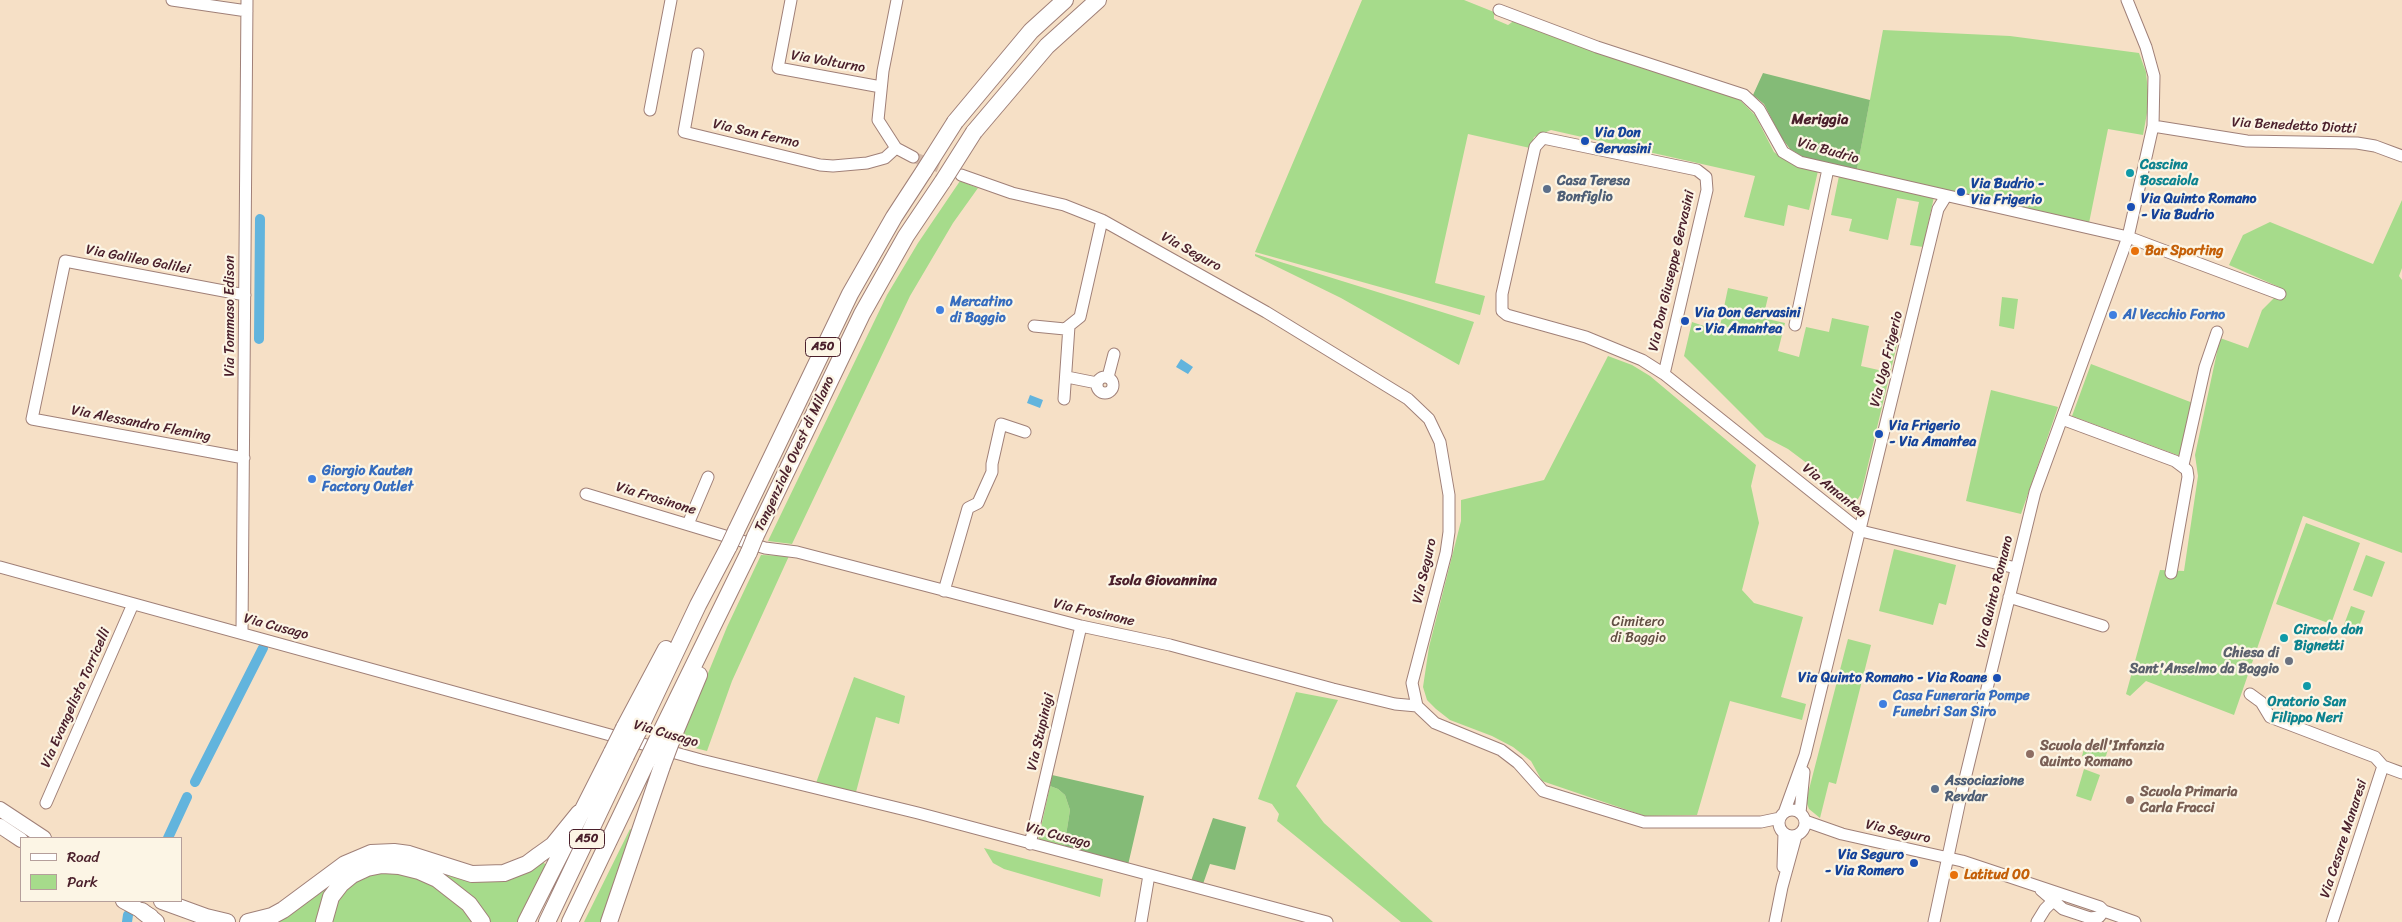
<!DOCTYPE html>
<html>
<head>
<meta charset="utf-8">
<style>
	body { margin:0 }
	#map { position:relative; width:2402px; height:922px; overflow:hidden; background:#f6e0c6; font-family:Sriracha,sans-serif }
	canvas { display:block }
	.legend { position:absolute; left:20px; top:837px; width:162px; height:65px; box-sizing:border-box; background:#fcf5e5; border:1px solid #b59f9b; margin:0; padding:6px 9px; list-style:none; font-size:15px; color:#4a1f2b }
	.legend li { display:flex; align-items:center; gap:10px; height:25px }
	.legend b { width:25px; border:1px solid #b59f9b }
</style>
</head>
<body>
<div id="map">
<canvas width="2402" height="922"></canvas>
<ul class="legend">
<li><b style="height:6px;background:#fff"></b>Road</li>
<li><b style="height:14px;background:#a6db8b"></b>Park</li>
</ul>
</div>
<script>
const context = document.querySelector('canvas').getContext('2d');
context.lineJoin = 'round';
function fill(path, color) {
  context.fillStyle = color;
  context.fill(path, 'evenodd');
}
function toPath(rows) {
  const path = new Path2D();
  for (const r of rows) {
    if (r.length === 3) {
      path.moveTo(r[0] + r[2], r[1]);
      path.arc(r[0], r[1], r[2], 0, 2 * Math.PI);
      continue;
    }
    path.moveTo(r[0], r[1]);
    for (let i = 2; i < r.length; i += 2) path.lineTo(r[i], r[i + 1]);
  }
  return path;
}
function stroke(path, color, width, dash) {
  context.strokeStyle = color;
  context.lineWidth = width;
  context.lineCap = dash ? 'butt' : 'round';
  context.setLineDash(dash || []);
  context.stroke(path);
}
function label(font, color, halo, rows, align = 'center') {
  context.font = font + ' Sriracha,sans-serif';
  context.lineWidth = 4.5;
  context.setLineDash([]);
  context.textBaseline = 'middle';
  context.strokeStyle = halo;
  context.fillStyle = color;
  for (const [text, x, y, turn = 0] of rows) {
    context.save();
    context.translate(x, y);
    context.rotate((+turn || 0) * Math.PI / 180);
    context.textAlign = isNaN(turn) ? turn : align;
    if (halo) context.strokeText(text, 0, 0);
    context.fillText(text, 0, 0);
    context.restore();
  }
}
const green = toPath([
	[1362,0,1464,0,1494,12,1494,19,1508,25,1515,20,1740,100,1755,115,1774,152,1782,158,1818,171,1809,210,1788,205,1784,226,1744,217,1755,176,1551,130,1534,137,1530,148,1468,134,1435,283,1485,296,1480,315,1255,252],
	[1883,30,2010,36,2139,53,2146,72,2149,102,2143,135,2108,129,2089,223,1857,169],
	[1839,176,1934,197,1923,247,1910,245,1919,202,1897,198,1888,240,1849,231,1852,219,1831,215],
	[960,181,978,188,953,223,910,296,792,544,768,541,887,295,918,243],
	[2402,200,2402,268,2399,276,2402,280,2402,553,2303,516,2234,715,2146,681,2130,696,2126,694,2160,570,2184,571,2198,476,2195,455,2220,338,2248,348,2262,310,2275,297,2279,287,2229,265,2243,235,2270,222,2373,264],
	[1255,254,1474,322,1459,365,1341,298,1255,256],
	[1728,288,1768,297,1763,318,1785,323,1778,351,1799,357,1806,327,1829,332,1832,318,1869,326,1861,366,1883,371,1892,330,1900,332,1861,494,1853,507,1845,503,1808,464,1788,449,1765,437,1684,356,1692,322,1719,331],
	[2002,297,2018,299,2014,329,1999,326],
	[1608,356,1632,365,1650,376,1756,465,1751,486,1759,523,1742,590,1754,603,1803,617,1781,697,1806,704,1802,720,1730,701,1697,815,1645,816,1542,781,1531,761,1513,747,1492,736,1450,720,1436,709,1427,700,1423,687,1429,647,1461,521,1461,500,1544,480],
	[2091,364,2193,403,2180,456,2072,416],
	[1991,390,2058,407,2021,514,1966,501],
	[2306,523,2360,543,2331,624,2276,604],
	[1894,549,1956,565,1946,605,1939,603,1933,625,1879,611],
	[761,555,789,556,732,681,707,751,679,744,727,627],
	[2366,555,2385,562,2372,597,2353,590],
	[2351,606,2365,611,2356,635,2342,630],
	[1848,639,1871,645,1836,784,1829,782,1820,818,1809,809,1806,801],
	[854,677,905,696,899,724,876,717,856,792,816,783],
	[1296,692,1338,700,1296,786,1324,823,1433,922,1401,922,1277,821,1279,814,1272,804,1258,799],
	[2086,742,2108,749,2104,763,2082,756],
	[2084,769,2100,775,2091,801,2076,796],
	[1050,786,1058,789,1065,795,1070,810,1064,848,1038,841],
	[630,829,635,832,602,922,584,922],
	[984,848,1103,879,1100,897,1004,869,993,863],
	[387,855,474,881,488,882,503,880,542,862,547,865,519,922,489,922,463,890,365,864,319,922,265,922,339,873],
	[385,869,434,882,476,922,329,922,331,909,355,879]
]);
const forest = toPath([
	[1763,73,1870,100,1857,169,1803,157,1790,149,1781,137,1764,104,1753,95],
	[1052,775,1144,796,1128,865,1064,848,1070,810,1065,795,1058,789,1050,786],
	[1213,818,1246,827,1235,870,1210,864,1203,884,1191,881]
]);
const water = toPath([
	[1181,359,1193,367,1188,374,1176,367],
	[1030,395,1043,400,1040,408,1027,403]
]);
const canal = toPath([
	[259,339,260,219],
	[195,782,263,648],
	[168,838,187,797],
	[127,922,128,915]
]);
const minorTunnel = toPath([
	[913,157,954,173]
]);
const minor = toPath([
	[172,0,247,11],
	[791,0,778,68,881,87],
	[897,0,883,71,878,120,896,148,913,157],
	[1499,10,1597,47,1744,95,1759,109,1783,152,1800,162,2128,237,2280,294],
	[698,54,684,132,820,165,833,166,867,163,885,158,896,148],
	[650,110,671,0],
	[2153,126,2247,141,2357,143,2375,146,2402,156],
	[961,175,1012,193,1064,205,1102,220,1266,312,1408,399,1429,419,1440,442,1449,495,1449,532,1446,553,1412,683,1417,706,1435,723,1501,750,1518,763,1543,791,1644,822,1761,822,1780,818],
	[1795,325,1828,169],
	[1034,326,1065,329,1080,317,1102,220],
	[1664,374,1707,190,1706,177,1697,170,1543,138,1535,147,1502,294,1502,311,1507,315,1586,337,1642,360,1664,374,1861,531,2016,568],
	[1105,385,8],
	[1067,377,1097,383],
	[1108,377,1114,354],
	[1064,399,1069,326],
	[2062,419,2175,461,2187,470,2188,477,2171,573],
	[244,458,32,419,65,261,245,295],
	[2183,465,2205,367,2217,332],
	[586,494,765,548,797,552,1081,626,1170,645,1333,689,1395,704,1417,706],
	[688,524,708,477],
	[0,567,701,760,918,813,1327,922],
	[944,591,968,508,978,503,992,472,992,464,1001,424,1025,432],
	[2009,597,2103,626],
	[242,633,247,0],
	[2250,694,2261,702,2270,717,2375,757,2383,766,2402,773],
	[46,803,133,604],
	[1792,823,13],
	[1784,813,1805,755,1938,209,1946,196],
	[1800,813,1804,772],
	[1805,821,1842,834,1962,861,2100,907,2104,911,2135,922],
	[1030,844,1081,626],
	[1783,867,1784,833],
	[2041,890,2063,909,2090,918,2099,917,2104,911],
	[1141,922,1149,875],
	[1775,922,1782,887,1796,836],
	[1934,922,1962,791,2035,492,2128,237,2153,126,2154,76,2146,47,2127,0],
	[2037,922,2045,909,2058,896],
	[2332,922,2383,766]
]);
const major = toPath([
	[0,809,44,838],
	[0,826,21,840],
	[123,901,151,916]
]);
const highway = toPath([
	[955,122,1031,31,1065,0],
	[974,132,1047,46,1098,0],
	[736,531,850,294,894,217,924,171],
	[755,537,862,314,906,236,943,181],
	[624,728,666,649],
	[638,732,698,605,729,546],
	[658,738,749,552],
	[671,742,699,675],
	[162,901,206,917,227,922],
	[142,911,156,922],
	[248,922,272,916,283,910,345,864,371,853,394,852,409,854,472,874,504,873,527,864,539,855,553,845,579,813],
	[324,922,331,897,341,884,352,875,367,868,382,865,399,866,419,871,437,879,469,904,482,922],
	[526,922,612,752],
	[547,922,626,756],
	[570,922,647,761],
	[609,922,662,766]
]);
const highwayBridge = toPath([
	[924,171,955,122],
	[943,181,974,132],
	[729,546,736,531],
	[749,552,755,537],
	[612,752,624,728],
	[626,756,638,732],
	[647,761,658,738],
	[662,766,671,742]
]);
const markers = [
	[1585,141,5,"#1a4fb4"],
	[2130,173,5,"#0f9aa8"],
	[1547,189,5,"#5c6f8a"],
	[1961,192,5,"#1a4fb4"],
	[2131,207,5,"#1a4fb4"],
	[2135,251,5,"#e8710a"],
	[940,310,5,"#3f7fe0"],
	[2113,315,5,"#3f7fe0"],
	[1685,321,5,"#1a4fb4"],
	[1879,434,5,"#1a4fb4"],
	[312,479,5,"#3f7fe0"],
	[2284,638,5,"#0f9aa8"],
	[2289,661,5,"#6b7280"],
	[1997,678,5,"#1a4fb4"],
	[2307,686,5,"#0f9aa8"],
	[1883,704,5,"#3f7fe0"],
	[2030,754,5,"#8d6e63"],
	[1935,789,5,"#5c6f8a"],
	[2130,800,5,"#8d6e63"],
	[1914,863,5,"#1a4fb4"],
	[1954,875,5,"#e8710a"]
];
const shields = [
	[823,347,35],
	[587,839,35]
];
const shieldNames = [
	["A50",823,347],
	["A50",587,839]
];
const streetNames = [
	["Via Volturno",828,62,10],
	["Via Benedetto Diotti",2294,126,3],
	["Via San Fermo",756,134,13],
	["Via Budrio",1828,151,16],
	["Via Seguro",1191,252,29],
	["Via Galileo Galilei",138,260,11],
	["Via Don Giuseppe Gervasini",1672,271,-77],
	["Via Tommaso Edison",230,316,-90],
	["Via Ugo Frigerio",1887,359,-76],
	["Via Alessandro Fleming",141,424,11],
	["Tangenziale Ovest di Milano",795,454,-65],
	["Via Amantea",1834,491,39],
	["Via Frosinone",656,499,17],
	["Via Seguro",1425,571,-77],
	["Via Quinto Romano",1995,592,-76],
	["Via Frosinone",1094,613,13],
	["Via Cusago",276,627,15],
	["Via Evangelista Torricelli",76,698,-66],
	["Via Stupinigi",1041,732,-77],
	["Via Cusago",666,734,16],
	["Via Seguro",1898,832,13],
	["Via Cusago",1058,836,15],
	["Via Cesare Manaresi",2344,839,-72]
];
const transitNames = [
	["Via Don",1595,133],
	["Gervasini",1595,149],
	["Via Budrio -",1971,184],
	["Via Frigerio",1971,200],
	["Via Quinto Romano",2141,199],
	["- Via Budrio",2141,215],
	["Via Don Gervasini",1695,313],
	["- Via Amantea",1695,329],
	["Via Frigerio",1889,426],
	["- Via Amantea",1889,442],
	["Via Quinto Romano - Via Roane",1987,678,"right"],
	["Via Seguro",1904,855,"right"],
	["- Via Romero",1904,871,"right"]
];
const cultureNames = [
	["Cascina",2140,165],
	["Boscaiola",2140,181],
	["Circolo don",2294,630],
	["Bignetti",2294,646],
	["Oratorio San",2307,702,"center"],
	["Filippo Neri",2307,718,"center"]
];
const serviceNames = [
	["Casa Teresa",1557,181],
	["Bonfiglio",1557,197],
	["Associazione",1945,781],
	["Revdar",1945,797]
];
const foodNames = [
	["Bar Sporting",2145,251],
	["Latitud 00",1964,875]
];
const shopNames = [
	["Mercatino",950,302],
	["di Baggio",950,318],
	["Al Vecchio Forno",2123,315],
	["Giorgio Kauten",322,471],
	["Factory Outlet",322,487],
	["Casa Funeraria Pompe",1893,696],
	["Funebri San Siro",1893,712]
];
const parkNames = [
	["Cimitero",1638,622],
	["di Baggio",1638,638]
];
const worshipNames = [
	["Chiesa di",2279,653],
	["Sant'Anselmo da Baggio",2279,669]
];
const educationNames = [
	["Scuola dell'Infanzia",2040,746],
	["Quinto Romano",2040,762],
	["Scuola Primaria",2140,792],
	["Carla Fracci",2140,808]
];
const neighbourhoodNames = [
	["Meriggia",1820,120],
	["Isola Giovannina",1163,581]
];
fill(green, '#a6db8b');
fill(forest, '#84bb77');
fill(water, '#62b4dd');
stroke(canal, '#62b4dd', 10);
stroke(minorTunnel, '#d4b9a7', 11, [11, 5.5]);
stroke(minor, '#a08078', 13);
stroke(major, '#a08078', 16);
stroke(highway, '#a08078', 18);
stroke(minor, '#fff', 11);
stroke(major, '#fff', 14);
stroke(highway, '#fff', 16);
stroke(highwayBridge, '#a08078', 18, []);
stroke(highwayBridge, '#fff', 16);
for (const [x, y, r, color] of markers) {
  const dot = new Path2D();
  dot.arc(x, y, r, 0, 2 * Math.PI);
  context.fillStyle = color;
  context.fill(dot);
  stroke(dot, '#fcf5e5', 2);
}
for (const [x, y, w] of shields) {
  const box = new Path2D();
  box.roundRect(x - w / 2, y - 9.5, w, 19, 4);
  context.fillStyle = '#fcf5e5';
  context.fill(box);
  stroke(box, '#4a1f2b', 1);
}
label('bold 12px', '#4a1f2b', null, shieldNames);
label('14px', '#4a1f2b', '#fcf5e5', streetNames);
label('bold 14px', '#164399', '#fcf5e5', transitNames, 'left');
label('bold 14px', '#0d838f', '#fcf5e5', cultureNames, 'left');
label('bold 14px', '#4e5e75', '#fcf5e5', serviceNames, 'left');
label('bold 14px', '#c56008', '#fcf5e5', foodNames, 'left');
label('bold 14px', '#366cbe', '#fcf5e5', shopNames, 'left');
label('14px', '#614e43', '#fcf5e5', parkNames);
label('bold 14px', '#5b616d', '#fcf5e5', worshipNames, 'right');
label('bold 14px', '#785e54', '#fcf5e5', educationNames, 'left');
label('bold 15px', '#4a1f2b', '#fcf5e5', neighbourhoodNames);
</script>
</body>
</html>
